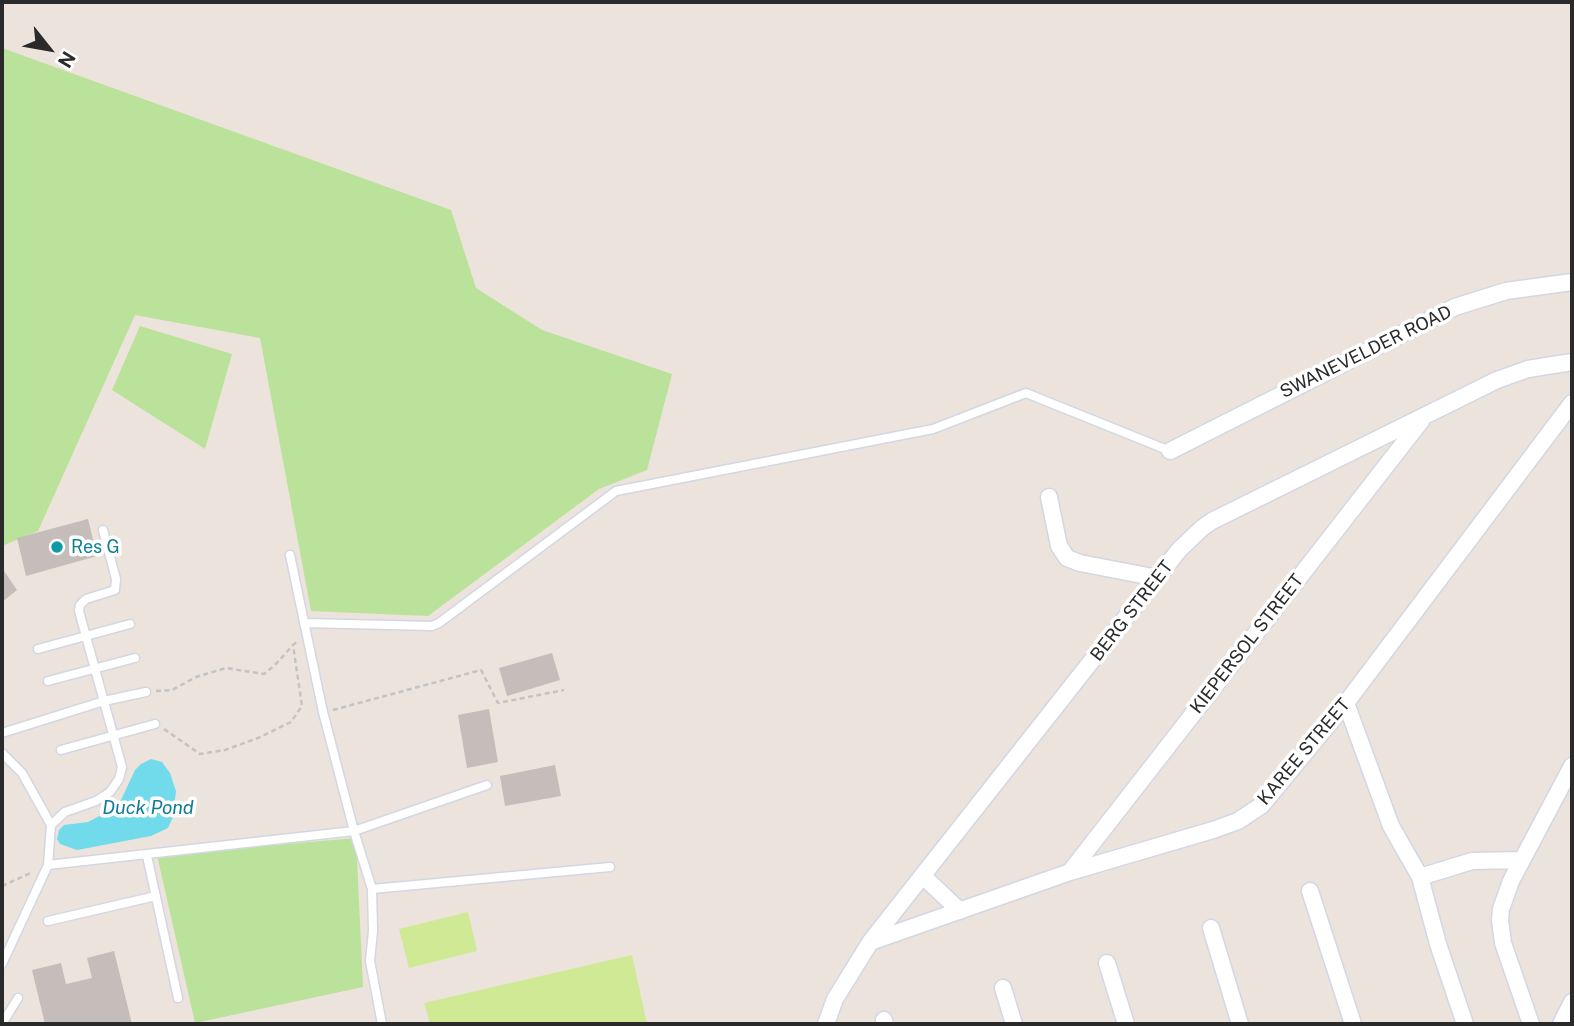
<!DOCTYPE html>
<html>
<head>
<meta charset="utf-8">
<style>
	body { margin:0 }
	#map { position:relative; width:1574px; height:1026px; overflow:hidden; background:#ece3dc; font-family:"Public Sans",sans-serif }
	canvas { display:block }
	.frame { position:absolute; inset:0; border:4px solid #2a2a2a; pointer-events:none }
	.north { position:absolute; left:14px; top:14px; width:70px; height:70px; -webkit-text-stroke:5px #fff; paint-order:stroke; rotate:121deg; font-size:19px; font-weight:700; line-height:28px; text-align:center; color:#2a2a2a }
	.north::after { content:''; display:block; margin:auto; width:24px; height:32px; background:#2a2a2a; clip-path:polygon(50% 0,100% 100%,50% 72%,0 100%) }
</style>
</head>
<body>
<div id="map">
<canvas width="1574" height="1026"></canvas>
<div class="frame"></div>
<div class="north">N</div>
</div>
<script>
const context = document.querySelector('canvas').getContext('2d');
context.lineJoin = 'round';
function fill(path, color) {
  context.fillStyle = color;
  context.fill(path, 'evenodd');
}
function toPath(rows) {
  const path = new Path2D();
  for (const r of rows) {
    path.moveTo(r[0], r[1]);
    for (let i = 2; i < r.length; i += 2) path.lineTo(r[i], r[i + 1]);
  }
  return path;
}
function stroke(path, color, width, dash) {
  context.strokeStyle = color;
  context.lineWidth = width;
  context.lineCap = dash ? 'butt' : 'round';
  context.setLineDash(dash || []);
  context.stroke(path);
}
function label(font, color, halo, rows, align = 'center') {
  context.font = font + ' "Public Sans",sans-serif';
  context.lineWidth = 7;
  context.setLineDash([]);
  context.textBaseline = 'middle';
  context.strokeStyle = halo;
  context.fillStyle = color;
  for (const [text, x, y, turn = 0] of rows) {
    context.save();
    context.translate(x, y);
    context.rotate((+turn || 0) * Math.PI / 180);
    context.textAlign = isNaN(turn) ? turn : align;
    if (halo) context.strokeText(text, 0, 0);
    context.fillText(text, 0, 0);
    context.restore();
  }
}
const green = toPath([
	[2,48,451,210,476,288,542,330,672,374,647,470,599,489,428,616,311,611,260,338,135,315,38,531,2,546],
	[140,326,232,354,205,449,112,390],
	[356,838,363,987,195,1023,157,855]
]);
const pitch = toPath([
	[468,912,477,951,409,968,399,929],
	[632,955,647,1024,430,1024,424,1003]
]);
const water = toPath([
	[151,759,162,762,170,773,176,791,173,817,168,828,151,836,77,850,60,844,57,839,59,830,64,825,88,822,111,810,121,800,135,770,141,764]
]);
const building = toPath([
	[88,519,97,556,26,576,17,538],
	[2,568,17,590,2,602],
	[552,653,560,680,507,696,499,668],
	[489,709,498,762,467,768,458,715],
	[555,765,561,796,505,806,500,776],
	[114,951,132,1024,45,1024,32,970,61,963,66,984,92,978,87,958]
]);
const path = toPath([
	[156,691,172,690,196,677,226,668,264,674,275,665,293,645],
	[333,710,481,670,498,703,564,690],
	[164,729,200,754,225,750,258,738,291,722,302,706,293,645,297,642],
	[2,886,33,872]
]);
const service = toPath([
	[290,555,323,712,354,831,372,889,373,931,370,961,382,1024],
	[304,623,432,626,439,623,616,491,933,429,1026,393,1170,451],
	[38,649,130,624],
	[48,681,135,658],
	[2,733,104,701,146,692],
	[61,750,155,724],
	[2,753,22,773,51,825,48,865,2,964],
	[51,825,65,812,96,801,110,792,119,779,122,767,79,611,80,605,86,599,115,590,116,579,103,530],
	[147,856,178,998],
	[48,865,354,831,487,785],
	[372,889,610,867],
	[48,921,156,896],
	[2,1024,18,998]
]);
const minor = toPath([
	[1170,451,1455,307,1506,291,1572,282],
	[1049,497,1059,546,1067,558,1080,563,1158,578],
	[1346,703,1391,826,1420,877,1438,944,1465,1024],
	[1070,872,1421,421],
	[923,876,960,911],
	[1420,877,1472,861,1521,860],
	[1310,891,1353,1024],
	[1211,928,1240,1024],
	[873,941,1070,872,1213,830,1238,821,1262,805,1346,703,1572,403],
	[1107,963,1126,1024],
	[1003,988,1014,1024],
	[884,1020,885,1024],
	[826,1024,835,999,871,941,1179,550,1202,528,1212,521,1497,380,1528,369,1572,362],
	[1531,1024,1503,943,1500,920,1501,909,1511,881,1572,766],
	[1561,1024,1572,1002]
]);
const markers = [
	[57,547,7,"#0f9aa8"]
];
const streetNames = [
	["SWANEVELDER ROAD",1366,352,-26],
	["BERG STREET",1132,611,-52],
	["KIEPERSOL STREET",1247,644,-52],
	["KAREE STREET",1304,752,-50]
];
const cultureNames = [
	["Res G",71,547]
];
const waterNames = [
	["Duck Pond",148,808]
];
fill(green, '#bbe29a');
fill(pitch, '#d0e995');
fill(water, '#71dbec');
fill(building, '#c4bdb9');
stroke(service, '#d2d7e3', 11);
stroke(minor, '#d2d7e3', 19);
stroke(path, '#c3c3c3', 2.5, [5, 3.5]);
stroke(service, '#fff', 8);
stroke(minor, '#fff', 16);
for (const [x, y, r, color] of markers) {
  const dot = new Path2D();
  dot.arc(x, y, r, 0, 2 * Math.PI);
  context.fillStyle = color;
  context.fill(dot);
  stroke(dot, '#fff', 2.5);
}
label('18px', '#2a2a2a', '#fff', streetNames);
label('18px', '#0d838f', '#fff', cultureNames, 'left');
label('italic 19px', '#0f7b99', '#fff', waterNames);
</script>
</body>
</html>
